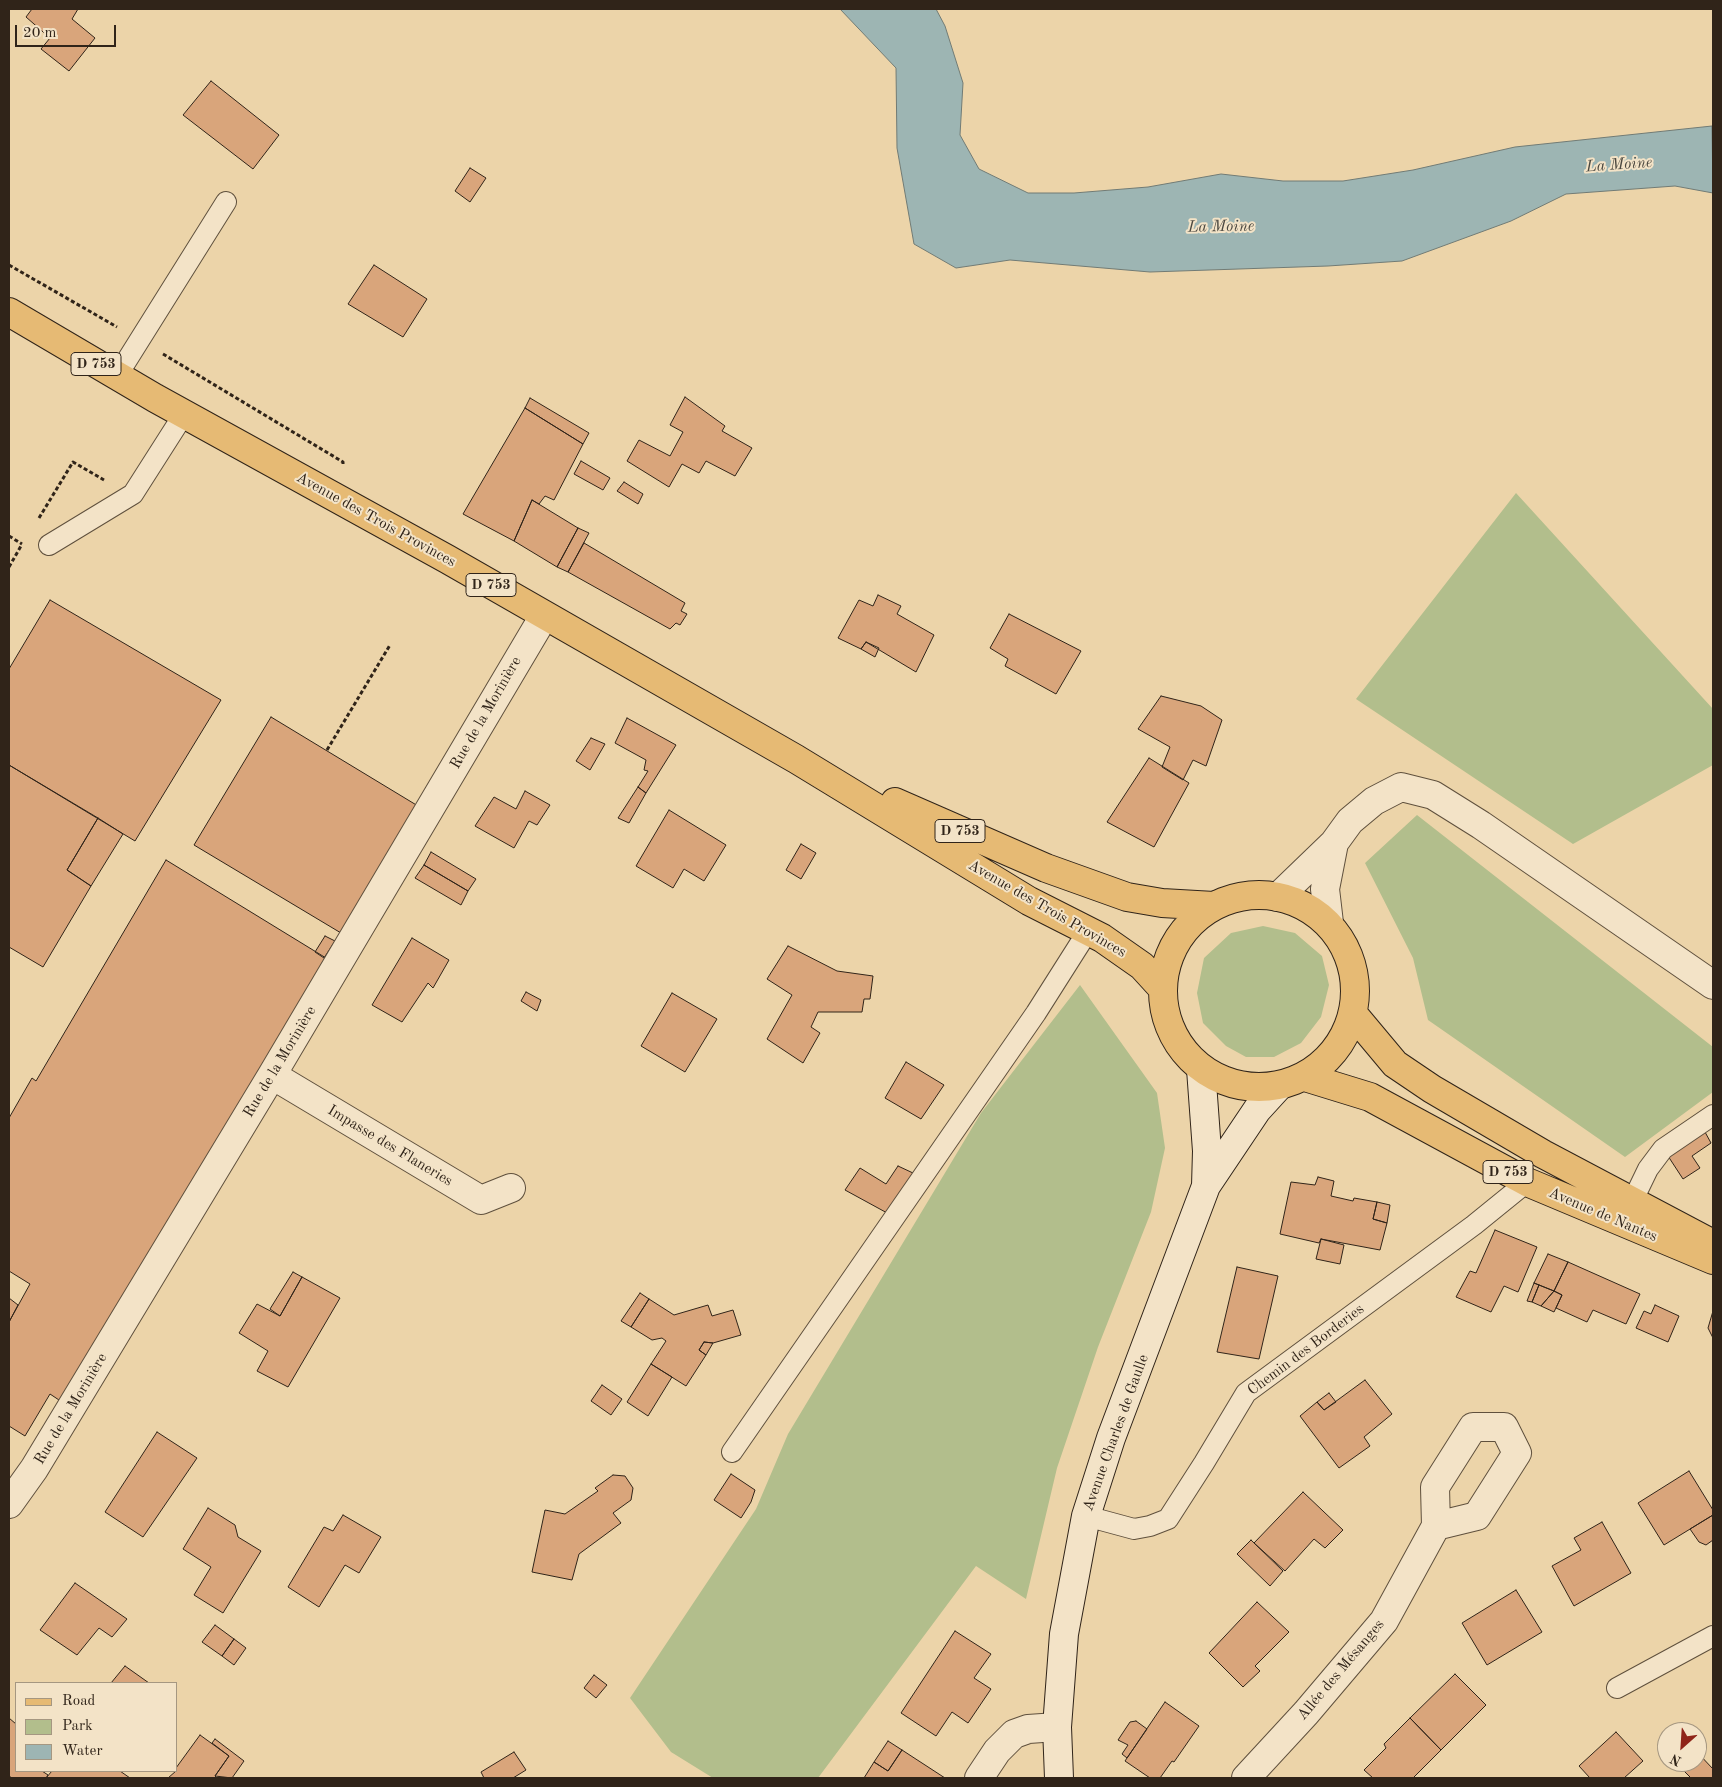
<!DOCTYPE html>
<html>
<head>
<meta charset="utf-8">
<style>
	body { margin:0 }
	#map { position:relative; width:1722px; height:1787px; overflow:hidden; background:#ecd4a9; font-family:"Old Standard TT",serif }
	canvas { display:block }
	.frame { position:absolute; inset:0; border:10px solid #302419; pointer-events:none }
	.legend { position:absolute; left:15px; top:1682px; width:162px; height:90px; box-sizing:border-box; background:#f3e3c7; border:1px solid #a59781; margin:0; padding:6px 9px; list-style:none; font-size:15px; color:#302419 }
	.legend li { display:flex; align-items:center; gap:10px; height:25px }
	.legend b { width:25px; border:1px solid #a59781 }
	.north { position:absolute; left:1657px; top:1722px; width:50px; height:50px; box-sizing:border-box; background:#f3e3c7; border:1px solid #a59781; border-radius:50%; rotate:206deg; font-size:14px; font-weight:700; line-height:20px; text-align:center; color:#302419 }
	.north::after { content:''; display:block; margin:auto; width:18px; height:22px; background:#8f2418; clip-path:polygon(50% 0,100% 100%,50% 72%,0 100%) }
	.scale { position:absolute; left:15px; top:25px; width:101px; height:22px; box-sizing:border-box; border:2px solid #302419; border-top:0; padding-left:6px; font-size:15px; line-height:18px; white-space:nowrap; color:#302419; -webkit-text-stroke:4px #f3e3c7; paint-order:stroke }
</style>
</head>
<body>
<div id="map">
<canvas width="1722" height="1787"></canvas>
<div class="frame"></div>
<ul class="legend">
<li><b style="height:6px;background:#e6ba74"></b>Road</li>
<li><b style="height:14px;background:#b2be8c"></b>Park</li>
<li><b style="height:14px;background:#9db5b3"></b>Water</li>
</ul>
<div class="north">N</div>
<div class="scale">20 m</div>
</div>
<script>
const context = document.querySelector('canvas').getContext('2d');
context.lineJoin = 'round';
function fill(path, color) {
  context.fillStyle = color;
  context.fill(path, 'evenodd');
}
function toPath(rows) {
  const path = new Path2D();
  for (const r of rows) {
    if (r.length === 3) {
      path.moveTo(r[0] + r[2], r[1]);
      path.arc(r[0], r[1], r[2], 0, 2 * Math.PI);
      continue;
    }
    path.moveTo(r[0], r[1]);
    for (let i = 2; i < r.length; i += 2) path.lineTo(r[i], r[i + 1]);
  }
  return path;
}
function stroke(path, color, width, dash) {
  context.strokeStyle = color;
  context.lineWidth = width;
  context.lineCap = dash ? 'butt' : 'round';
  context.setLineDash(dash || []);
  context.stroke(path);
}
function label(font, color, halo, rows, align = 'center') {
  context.font = font + ' "Old Standard TT",serif';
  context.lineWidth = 4;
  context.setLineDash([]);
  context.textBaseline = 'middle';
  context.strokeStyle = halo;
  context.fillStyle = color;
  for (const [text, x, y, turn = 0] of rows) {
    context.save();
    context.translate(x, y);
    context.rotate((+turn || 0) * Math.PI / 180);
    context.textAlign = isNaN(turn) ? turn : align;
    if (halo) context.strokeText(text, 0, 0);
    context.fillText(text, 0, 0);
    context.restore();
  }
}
const green = toPath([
	[1516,493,1713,709,1713,765,1573,844,1356,699],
	[1417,815,1713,1047,1713,1092,1625,1157,1428,1020,1413,958,1365,863],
	[1263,926,1295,933,1322,956,1329,985,1321,1017,1301,1043,1274,1057,1246,1057,1226,1046,1203,1023,1197,993,1204,958,1231,933],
	[1080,985,1157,1093,1165,1148,1151,1212,1098,1347,1057,1468,1026,1599,976,1566,818,1778,713,1778,671,1752,630,1698,756,1509,788,1434,981,1113]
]);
const water = toPath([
	[840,9,936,9,945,26,963,83,960,135,979,169,1028,193,1074,193,1148,187,1221,174,1283,181,1343,181,1413,170,1515,147,1712,126,1713,193,1675,186,1566,194,1511,221,1402,261,1328,266,1150,272,1010,260,956,268,914,244,897,148,896,68,840,9]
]);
const building = toPath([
	[32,9,78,9,72,19,95,38,69,71,41,49,50,38,26,17,32,9],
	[211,81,279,135,253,169,183,115,211,81],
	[470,168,486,178,470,202,455,191,470,168],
	[374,265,427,299,403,337,348,304,374,265],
	[685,397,725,426,722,431,752,448,735,476,706,461,699,473,682,464,669,487,627,461,639,440,670,456,683,432,670,425,685,397],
	[530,398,589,433,583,444,525,408,530,398],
	[525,408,583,444,554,500,545,496,539,504,532,500,514,541,463,514,525,408],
	[581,461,610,478,603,490,574,474,581,461],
	[624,482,643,494,638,504,617,491,624,482],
	[532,500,578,528,557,567,514,541,532,500],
	[578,528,589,533,568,572,557,567,578,528],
	[584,543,685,603,681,611,687,614,680,625,676,623,670,629,568,572,584,543],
	[878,595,901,606,897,614,934,635,916,672,866,642,861,649,838,638,859,600,873,606,878,595],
	[50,600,221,700,135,841,9,765,9,669,50,600],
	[1009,614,1081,651,1056,694,1005,666,1008,659,990,648,1009,614],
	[866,642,879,648,875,657,861,649,866,642],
	[1161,696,1201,706,1222,720,1206,766,1193,760,1183,780,1162,767,1170,747,1138,729,1161,696],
	[271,717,418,806,341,933,194,845,271,717],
	[627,718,676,745,646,793,638,787,648,771,644,770,646,760,615,743,627,718],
	[591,738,605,744,590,770,576,761,591,738],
	[1149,758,1189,783,1154,847,1107,822,1149,758],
	[9,765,98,818,67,870,91,886,43,967,9,947,9,765],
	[638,787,646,793,629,823,618,818,638,787],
	[525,791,550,805,537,825,529,821,514,848,475,826,494,797,516,809,525,791],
	[669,810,726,845,704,881,684,869,673,888,636,866,669,810],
	[98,818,123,834,91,886,67,870,98,818],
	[801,844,816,853,801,879,786,870,801,844],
	[431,852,476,879,468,891,424,865,431,852],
	[166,860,326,958,62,1402,50,1394,25,1436,9,1426,9,1322,30,1284,9,1271,9,1118,32,1078,36,1081,166,860],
	[424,865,468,891,461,905,415,878,424,865],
	[325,936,335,941,324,958,315,952,325,936],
	[412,938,449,960,433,988,428,983,402,1022,372,1005,412,938],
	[788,946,837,971,873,976,870,999,864,999,862,1012,818,1012,811,1027,820,1033,803,1063,767,1039,792,995,767,979,788,946],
	[526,992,541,1000,537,1011,521,1001,526,992],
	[672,993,717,1019,685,1072,641,1046,672,993],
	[906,1062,944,1085,921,1119,885,1098,906,1062],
	[1705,1132,1711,1143,1692,1156,1700,1168,1683,1179,1668,1156,1705,1132],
	[898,1166,913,1173,889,1214,845,1190,860,1168,886,1184,898,1166],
	[1318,1177,1334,1181,1331,1196,1353,1201,1354,1198,1377,1202,1373,1219,1387,1223,1380,1250,1321,1239,1319,1243,1280,1234,1291,1182,1315,1185,1318,1177],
	[1377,1202,1390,1205,1387,1223,1373,1219,1377,1202],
	[1495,1230,1537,1247,1518,1292,1504,1286,1491,1312,1456,1297,1470,1271,1476,1273,1495,1230],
	[1321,1239,1344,1245,1340,1264,1316,1259,1321,1239],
	[1548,1254,1568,1262,1554,1291,1534,1283,1548,1254],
	[1568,1262,1640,1294,1626,1324,1593,1310,1587,1322,1556,1308,1562,1295,1554,1291,1568,1262],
	[1237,1267,1278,1276,1259,1359,1217,1352,1237,1267],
	[293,1272,302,1277,280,1316,270,1309,293,1272],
	[302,1277,340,1298,288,1387,257,1371,268,1351,239,1333,257,1304,280,1316,302,1277],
	[1534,1283,1539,1285,1532,1302,1527,1301,1534,1283],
	[1539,1285,1554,1291,1541,1306,1532,1302,1539,1285],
	[1554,1291,1562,1295,1554,1312,1541,1306,1554,1291],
	[640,1293,649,1299,631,1327,621,1321,640,1293],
	[9,1298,18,1305,9,1322,9,1298],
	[649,1299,674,1315,708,1305,712,1316,733,1310,741,1335,713,1343,704,1342,699,1350,706,1355,686,1386,651,1364,666,1341,662,1338,652,1340,631,1327,649,1299],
	[1655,1305,1679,1316,1668,1342,1636,1328,1644,1311,1651,1314,1655,1305],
	[1713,1311,1713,1338,1708,1328,1713,1311],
	[704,1342,713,1343,706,1355,699,1350,704,1342],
	[651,1364,672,1377,648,1416,627,1402,651,1364],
	[1365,1380,1392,1414,1364,1437,1370,1446,1339,1468,1300,1416,1317,1402,1324,1410,1365,1380],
	[602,1385,622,1399,611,1415,591,1401,602,1385],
	[1329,1393,1336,1402,1324,1410,1317,1402,1329,1393],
	[157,1432,197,1458,143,1537,105,1512,157,1432],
	[1689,1471,1713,1510,1713,1515,1664,1545,1638,1503,1689,1471],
	[731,1474,755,1490,751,1502,741,1518,714,1500,731,1474],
	[613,1475,625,1476,633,1488,631,1500,613,1513,621,1523,579,1554,572,1580,532,1572,545,1510,565,1514,598,1491,595,1488,613,1475],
	[1303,1492,1343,1530,1325,1548,1314,1539,1285,1571,1254,1543,1303,1492],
	[208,1508,235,1525,238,1537,261,1551,223,1613,194,1595,211,1567,183,1549,208,1508],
	[343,1515,381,1537,359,1573,345,1565,319,1607,288,1587,324,1527,333,1531,343,1515],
	[1713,1515,1713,1540,1706,1545,1699,1542,1690,1529,1713,1515],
	[1602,1522,1631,1573,1574,1606,1552,1566,1581,1550,1574,1538,1602,1522],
	[1251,1540,1283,1571,1270,1586,1237,1554,1251,1540],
	[75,1583,127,1619,112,1637,99,1628,77,1655,40,1630,75,1583],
	[1516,1590,1542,1632,1487,1665,1462,1623,1516,1590],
	[1257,1602,1289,1632,1255,1666,1260,1671,1243,1687,1209,1653,1257,1602],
	[215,1625,234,1639,222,1656,202,1642,215,1625],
	[955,1631,991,1654,974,1678,991,1689,968,1723,952,1712,936,1736,901,1713,955,1631],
	[234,1639,246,1648,234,1665,222,1656,234,1639],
	[125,1666,149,1683,111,1683,125,1666],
	[1455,1674,1486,1705,1441,1750,1410,1718,1455,1674],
	[594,1675,607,1685,596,1698,584,1688,594,1675],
	[1165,1702,1199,1726,1174,1762,1172,1761,1160,1778,1150,1778,1125,1761,1165,1702],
	[9,1718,16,1724,16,1771,42,1771,48,1775,46,1778,12,1778,9,1776,9,1718],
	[1410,1718,1441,1750,1413,1778,1373,1778,1364,1770,1386,1748,1384,1744,1410,1718],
	[1136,1721,1147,1729,1127,1758,1122,1754,1128,1745,1118,1740,1130,1722,1136,1721],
	[1616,1732,1643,1761,1624,1778,1590,1778,1579,1766,1616,1732],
	[200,1735,229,1756,215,1776,217,1778,168,1778,176,1771,176,1768,200,1735],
	[215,1739,244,1761,232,1778,215,1776,229,1756,212,1743,215,1739],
	[888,1741,902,1750,888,1771,874,1762,888,1741],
	[902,1750,945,1778,864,1778,874,1762,888,1771,902,1750],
	[514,1752,526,1770,513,1778,484,1778,481,1772,514,1752],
	[1697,1752,1713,1769,1713,1778,1691,1778,1679,1766,1683,1762,1697,1762,1697,1752],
	[52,1771,120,1771,130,1778,46,1778,52,1771]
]);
const path = toPath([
	[9,265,117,327],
	[163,354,343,462,343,466],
	[39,518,73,462,104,480],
	[9,536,22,544],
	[9,567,21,546],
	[327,750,390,645]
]);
const lane = toPath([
	[117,376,226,202],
	[49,545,133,494,184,414],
	[1633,1200,1648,1169,1663,1149,1713,1115],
	[732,1452,1036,1013,1088,931],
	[1086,1516,1134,1529,1150,1526,1168,1519,1204,1463,1246,1393,1474,1225,1527,1182],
	[1617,1688,1713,1636]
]);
const street = toPath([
	[1278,897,1334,843,1350,821,1374,801,1401,787,1433,795,1481,825,1713,985],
	[1329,923,1325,889,1334,843],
	[272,1075,481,1200,511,1188],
	[9,1504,34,1469,272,1075,544,616],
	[979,1778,997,1751,1014,1734,1028,1729,1057,1727],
	[1246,1778,1306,1713,1384,1621,1436,1526,1435,1487,1473,1427,1504,1427,1517,1453,1477,1516,1436,1526]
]);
const secondary = toPath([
	[1201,1069,1207,1151,1206,1186],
	[1059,1778,1057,1727,1064,1634,1086,1516,1111,1438,1206,1186,1257,1110,1278,1087]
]);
const primary = toPath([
	[9,312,155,398,447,559,796,759,1029,901,1102,938,1142,966,1163,989],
	[895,802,1046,868,1127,897,1162,903,1214,906],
	[1259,991,96],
	[1354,1015,1395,1064,1432,1089,1543,1154,1713,1244],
	[1305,1077,1370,1097,1527,1182,1713,1260]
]);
const shields = [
	[96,364,50],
	[491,585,50],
	[960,831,50],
	[1508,1172,50]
];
const shieldNames = [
	["D 753",96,364],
	["D 753",491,585],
	["D 753",960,831],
	["D 753",1508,1172]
];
const streetNames = [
	["Avenue des Trois Provinces",376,520,29],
	["Rue de la Morinière",486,713,-60],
	["Avenue des Trois Provinces",1047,909,30],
	["Rue de la Morinière",280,1062,-59],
	["Impasse des Flaneries",390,1146,31],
	["Avenue de Nantes",1603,1215,23],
	["Chemin des Borderies",1306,1350,-37],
	["Rue de la Morinière",71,1409,-59],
	["Avenue Charles de Gaulle",1116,1433,-70],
	["Allée des Mésanges",1341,1670,-50]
];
const waterNames = [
	["La Moine",1619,165,-4],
	["La Moine",1221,227,-1]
];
fill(green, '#b2be8c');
fill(water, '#9db5b3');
stroke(water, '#717b75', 1);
fill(building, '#d9a57b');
stroke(building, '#302419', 1);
stroke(lane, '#5f503d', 22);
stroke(street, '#5f503d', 30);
stroke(secondary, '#302419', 30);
stroke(primary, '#302419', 30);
stroke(path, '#302419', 3, [4, 2.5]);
stroke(lane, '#f3e3c7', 20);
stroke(street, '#f3e3c7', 28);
stroke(secondary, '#f3e3c7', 28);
stroke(primary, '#e6ba74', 28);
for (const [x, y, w] of shields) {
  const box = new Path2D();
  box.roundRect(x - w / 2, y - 11.5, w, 23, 4);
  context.fillStyle = '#f3e3c7';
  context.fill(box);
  stroke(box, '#302419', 1);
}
label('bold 14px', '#302419', null, shieldNames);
label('15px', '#302419', '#f3e3c7', streetNames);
label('italic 16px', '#4b4840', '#f3e3c7', waterNames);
</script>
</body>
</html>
